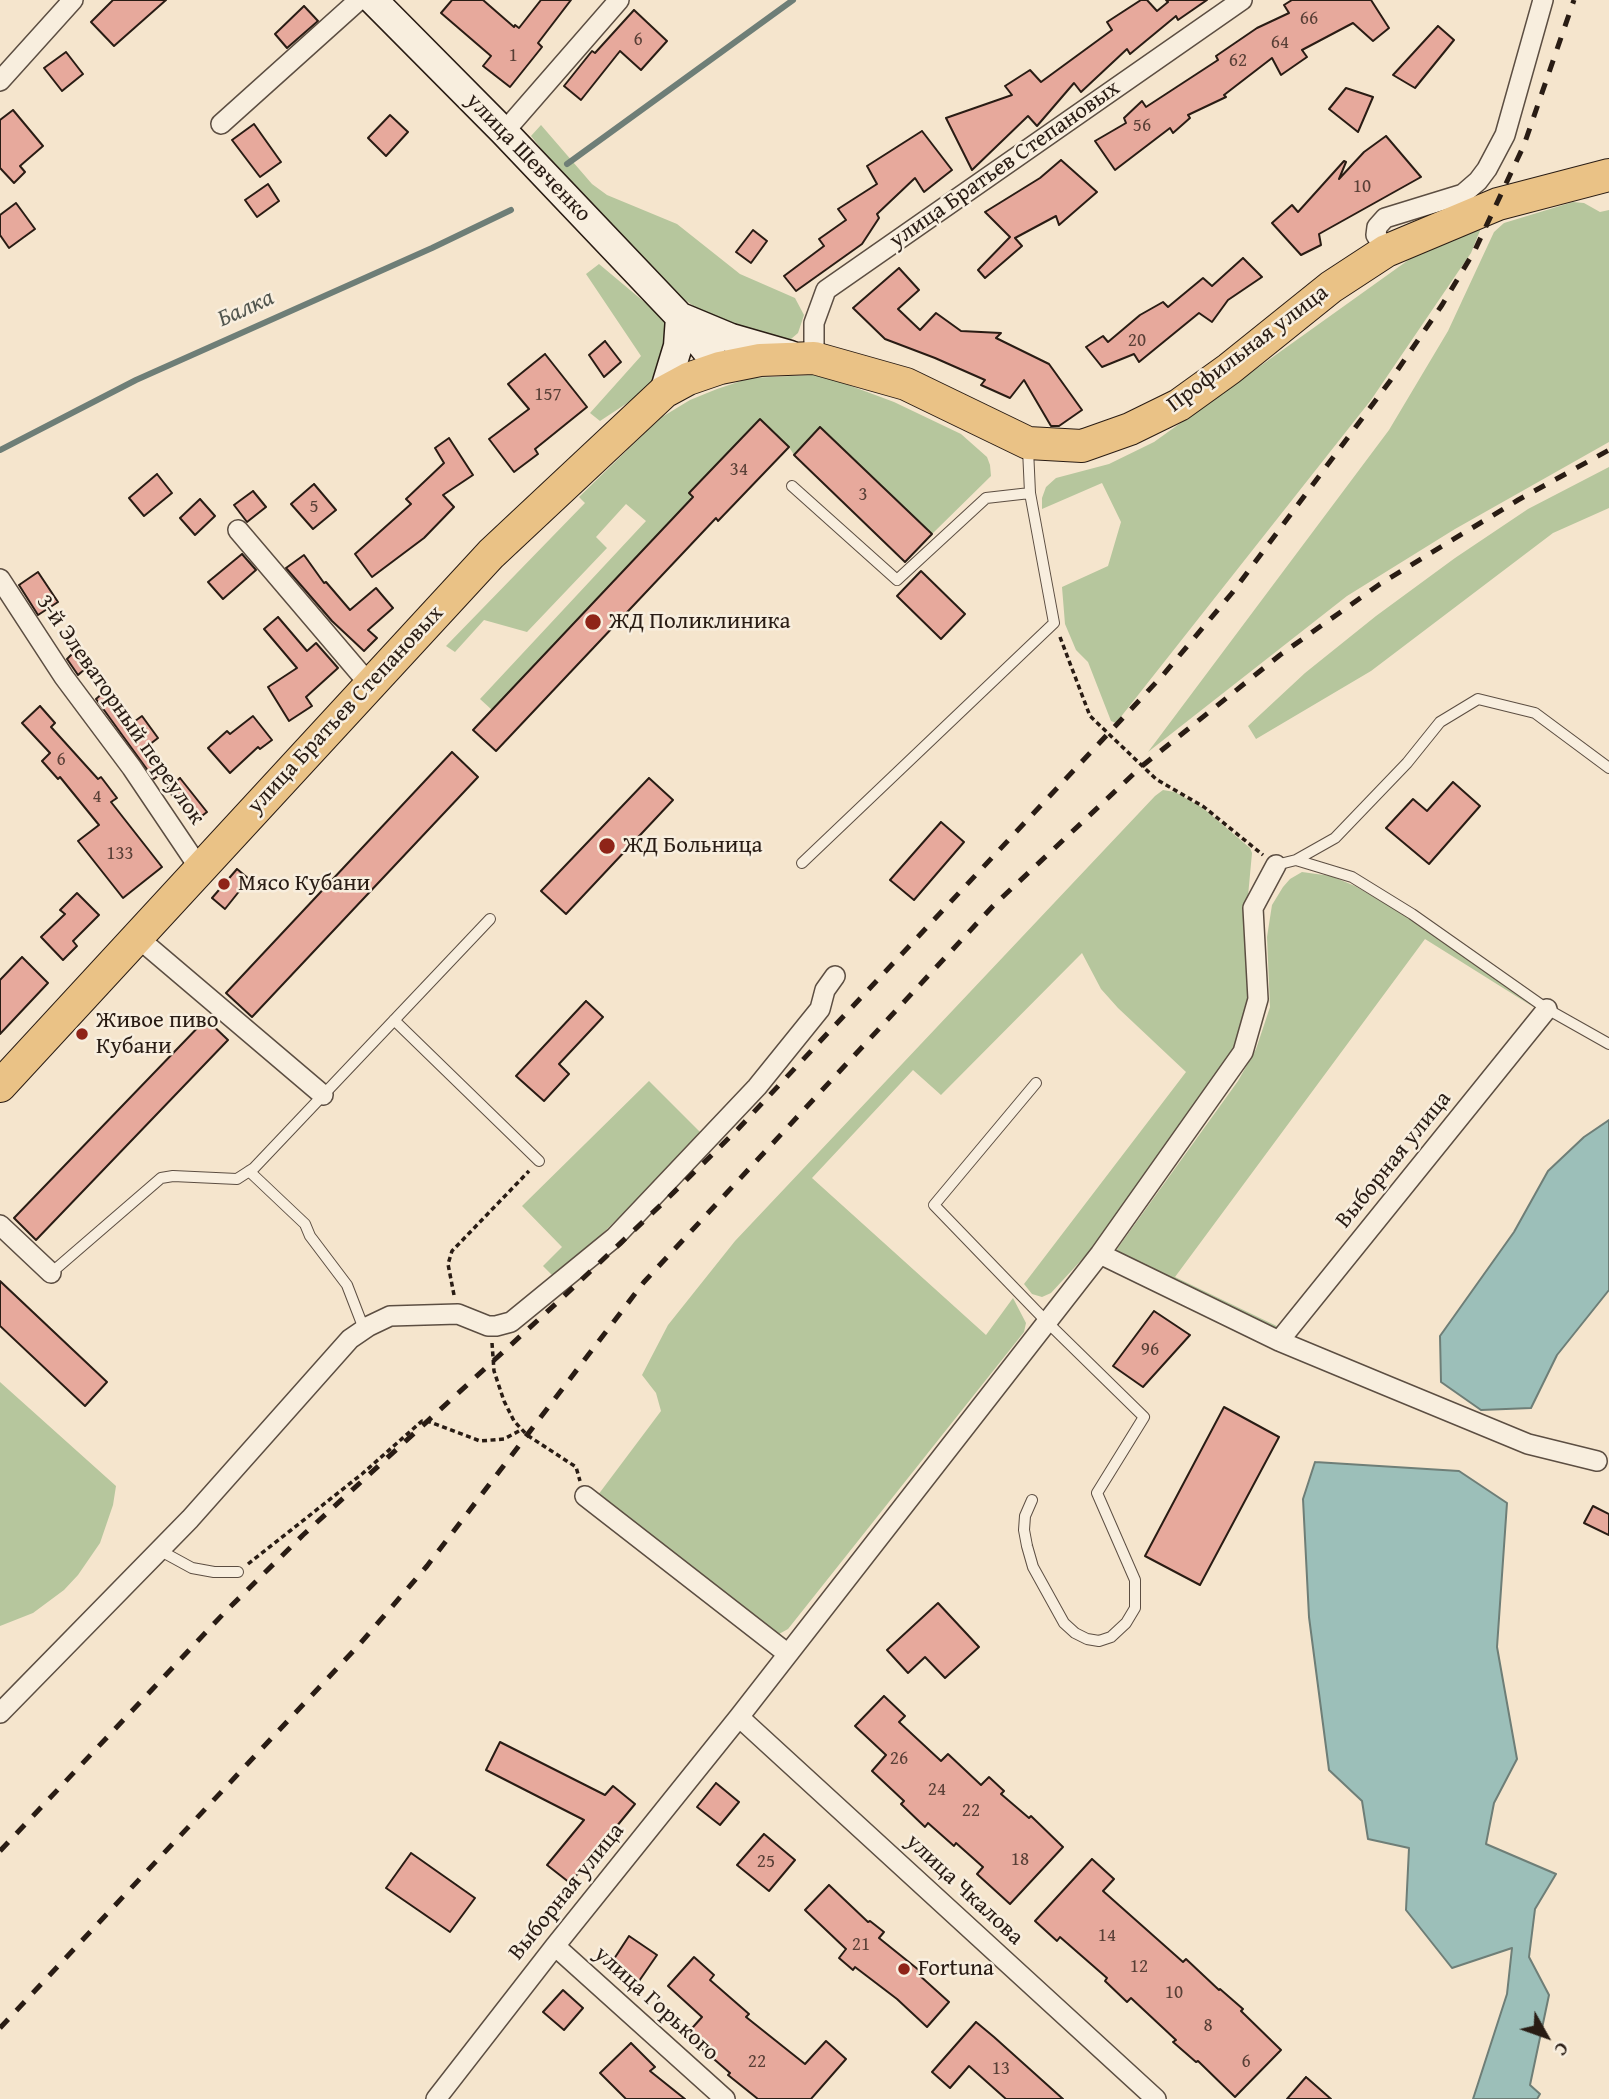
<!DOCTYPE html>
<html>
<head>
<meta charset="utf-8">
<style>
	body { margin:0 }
	#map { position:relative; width:1609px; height:2099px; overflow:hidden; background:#f5e5cd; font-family:"Gentium Book Plus",serif }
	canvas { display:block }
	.north { position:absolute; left:1511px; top:2001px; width:70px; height:70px; -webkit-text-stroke:5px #f8eede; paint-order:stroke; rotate:130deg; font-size:19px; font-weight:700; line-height:28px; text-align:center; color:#291c14 }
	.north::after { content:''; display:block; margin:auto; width:24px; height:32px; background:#291c14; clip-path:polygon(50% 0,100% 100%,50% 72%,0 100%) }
</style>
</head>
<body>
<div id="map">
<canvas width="1609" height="2099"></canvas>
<div class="north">С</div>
</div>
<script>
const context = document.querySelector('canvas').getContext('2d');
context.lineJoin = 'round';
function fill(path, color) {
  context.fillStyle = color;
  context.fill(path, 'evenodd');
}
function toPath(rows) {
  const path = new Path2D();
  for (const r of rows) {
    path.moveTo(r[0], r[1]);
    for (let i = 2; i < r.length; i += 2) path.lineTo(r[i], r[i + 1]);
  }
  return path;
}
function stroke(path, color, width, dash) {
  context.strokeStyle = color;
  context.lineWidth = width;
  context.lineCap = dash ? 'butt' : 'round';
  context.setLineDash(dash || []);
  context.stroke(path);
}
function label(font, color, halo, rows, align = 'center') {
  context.font = font + ' "Gentium Book Plus",serif';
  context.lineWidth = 5;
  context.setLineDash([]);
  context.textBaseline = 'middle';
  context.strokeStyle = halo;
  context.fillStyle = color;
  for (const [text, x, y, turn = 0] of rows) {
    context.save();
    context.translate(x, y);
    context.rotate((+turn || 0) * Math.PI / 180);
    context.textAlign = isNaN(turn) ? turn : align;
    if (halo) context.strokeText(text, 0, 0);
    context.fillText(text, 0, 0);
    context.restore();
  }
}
const green = toPath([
	[541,125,592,184,607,195,677,224,740,274,795,298,804,315,798,333,791,339,771,338,714,320,682,298,565,179,531,136],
	[1573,202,1584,203,1600,212,1609,210,1609,442,1455,529,1347,596,1148,752,1389,430,1448,331,1494,232,1504,223],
	[1481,228,1471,253,1460,269,1371,400,1116,723,1111,721,1088,662,1076,650,1065,624,1062,587,1108,566,1121,522,1102,483,1042,509,1042,498,1046,487,1056,478,1109,464,1154,442,1414,256],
	[599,264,661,316,667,326,668,336,653,386,600,421,590,413,641,356,586,274],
	[813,375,835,380,894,402,961,434,987,457,990,465,991,476,932,534,820,428,794,455,789,447,690,493,691,499,492,710,480,699,646,521,626,504,596,537,607,548,527,632,484,620,455,652,446,646,585,503,579,497,649,429,662,417,690,400,717,389,750,378],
	[1609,467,1609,508,1553,533,1371,671,1256,739,1248,726,1305,673,1376,616,1455,558,1528,509],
	[1163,790,1175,792,1203,808,1250,848,1252,853,1247,907,1254,991,1244,1038,1097,1243,1051,1293,1042,1297,1032,1294,1024,1284,1186,1072,1118,1008,1101,989,1082,953,941,1095,913,1070,812,1178,986,1335,1013,1298,1026,1323,1024,1332,788,1629,779,1634,769,1632,598,1495,661,1411,656,1393,642,1375,668,1325,735,1241,1155,796],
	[1302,872,1331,876,1355,886,1415,921,1535,1008,1425,939,1175,1277,1285,1330,1281,1332,1118,1253,1117,1249,1238,1081,1256,1049,1270,1007,1267,937,1272,905,1283,887,1290,879],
	[649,1081,703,1135,556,1279,543,1266,562,1247,522,1206],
	[0,1382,116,1486,113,1505,100,1543,78,1575,64,1590,33,1613,0,1626]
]);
const water = toPath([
	[1609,1120,1609,1290,1557,1355,1531,1408,1481,1410,1441,1382,1440,1336,1514,1232,1548,1171,1584,1137,1609,1120],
	[1315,1462,1459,1471,1507,1503,1497,1647,1517,1759,1494,1803,1486,1844,1556,1874,1535,1909,1529,1957,1549,1995,1530,2085,1540,2094,1537,2099,1473,2099,1507,1994,1512,1948,1452,1968,1406,1910,1409,1848,1368,1839,1362,1801,1329,1770,1309,1617,1303,1499,1315,1462]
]);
const stream = toPath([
	[567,164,793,0],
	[0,450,136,380,432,248,511,210]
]);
const building = toPath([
	[113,0,166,0,114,46,91,22,113,0],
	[452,0,483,0,514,27,515,25,519,28,541,0,571,0,538,43,542,47,510,87,483,66,491,56,441,13,452,0],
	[1141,0,1147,0,1157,11,1168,2,1166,0,1207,0,1178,20,1176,16,1130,54,1127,49,1081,92,1074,83,1037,126,1028,116,972,170,946,118,1012,95,1005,86,1030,70,1041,82,1112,30,1107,22,1141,0],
	[1292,0,1371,0,1389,28,1373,41,1353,23,1302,50,1307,57,1281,75,1272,58,1224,95,1226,97,1188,115,1190,118,1173,133,1170,128,1115,170,1095,141,1126,123,1124,118,1142,101,1146,107,1218,60,1216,56,1257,28,1289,13,1284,5,1292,0],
	[304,6,318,21,287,48,275,34,304,6],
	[634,10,667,41,641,70,620,51,581,100,564,86,592,51,595,53,634,10],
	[1438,26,1454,40,1415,88,1393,75,1438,26],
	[66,52,83,74,62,91,44,68,66,52],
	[1346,88,1373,97,1358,132,1329,109,1346,88],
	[13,110,43,146,20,166,25,172,14,183,0,168,0,120,13,110],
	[390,115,408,132,386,156,368,138,390,115],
	[254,124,281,162,260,177,232,140,254,124],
	[922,131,952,170,924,192,915,178,877,214,879,218,862,244,796,291,784,276,824,246,819,239,846,220,838,209,877,184,867,166,922,131],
	[1386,136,1421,177,1319,234,1321,245,1301,255,1272,223,1292,205,1298,212,1344,161,1346,162,1339,179,1364,152,1386,136],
	[1061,160,1097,192,1059,225,1056,216,1015,238,1022,246,985,278,978,270,1010,237,985,212,1040,178,1061,160],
	[268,184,279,201,257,217,245,200,268,184],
	[16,203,35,229,9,248,0,235,0,215,16,203],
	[753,230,767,241,751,263,736,252,753,230],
	[1243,258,1262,277,1228,300,1212,322,1199,313,1139,362,1134,354,1102,367,1086,347,1103,336,1108,342,1140,315,1163,302,1168,307,1203,278,1212,286,1243,258],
	[899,268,919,290,898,309,920,330,936,313,961,331,1001,333,996,338,1049,364,1082,410,1059,426,1051,426,1024,380,1010,398,981,385,985,380,935,358,885,339,853,308,899,268],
	[605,341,621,362,604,377,589,355,605,341],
	[545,354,587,407,535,449,538,454,514,472,489,439,529,409,508,384,545,354],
	[760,419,789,447,718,521,716,518,496,751,473,730,693,497,689,493,760,419],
	[820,427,932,534,905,562,794,455,820,427],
	[449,438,473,475,443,495,454,507,424,538,372,577,355,554,411,504,406,499,444,463,435,448,449,438],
	[157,474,172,493,144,516,129,498,157,474],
	[314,484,336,510,313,529,291,504,314,484],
	[253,491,266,507,247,522,234,505,253,491],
	[200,499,215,516,195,535,180,518,200,499],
	[242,554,256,570,223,599,208,582,242,554],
	[304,555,324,583,326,582,350,610,376,588,393,608,368,630,377,638,364,651,332,621,286,568,304,555],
	[921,571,965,614,941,639,897,596,921,571],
	[38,572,58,602,38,615,19,585,38,572],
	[278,617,307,651,316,643,338,668,306,697,312,706,289,721,268,687,297,668,264,629,278,617],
	[79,647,93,662,78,675,67,659,79,647],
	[104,692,131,724,142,716,158,738,145,748,163,772,154,779,96,699,104,692],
	[40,706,55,723,51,727,98,779,101,777,117,798,111,802,162,867,123,898,78,841,99,825,60,777,58,779,42,761,50,753,22,723,40,706],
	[253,716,272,740,260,749,258,747,230,773,208,748,227,731,230,734,253,716],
	[452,752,478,777,252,1017,226,993,452,752],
	[180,778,207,812,194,822,167,789,180,778],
	[649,778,673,800,566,914,541,891,649,778],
	[1453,782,1480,806,1429,864,1386,828,1413,799,1427,811,1453,782],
	[941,822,964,842,914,900,890,880,941,822],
	[237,869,249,879,225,909,212,898,237,869],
	[77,893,99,915,73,941,77,946,63,960,41,937,65,914,60,910,77,893],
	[22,957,48,983,0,1034,0,980,22,957],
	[586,1001,603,1017,559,1064,569,1074,544,1101,516,1076,586,1001],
	[206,1019,228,1040,36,1240,14,1218,206,1019],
	[0,1281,107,1382,85,1406,0,1326,0,1281],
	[1154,1311,1190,1335,1143,1387,1113,1366,1154,1311],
	[1224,1407,1279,1437,1200,1585,1145,1556,1224,1407],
	[1593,1506,1609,1514,1609,1535,1584,1523,1593,1506],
	[938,1603,979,1647,945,1678,925,1657,908,1673,887,1650,938,1603],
	[884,1696,905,1716,899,1722,941,1761,948,1754,981,1785,989,1777,1004,1791,1001,1794,1029,1818,1031,1816,1063,1847,1010,1904,977,1874,983,1867,956,1843,954,1846,928,1823,925,1827,901,1804,904,1801,872,1771,886,1755,855,1726,884,1696],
	[500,1742,605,1795,613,1786,635,1804,570,1883,547,1865,584,1820,486,1770,500,1742],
	[716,1783,739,1802,720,1825,697,1807,716,1783],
	[764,1834,795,1860,769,1891,737,1865,764,1834],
	[411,1853,475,1898,450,1932,386,1888,411,1853],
	[1092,1859,1114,1879,1103,1891,1183,1962,1186,1959,1219,1990,1220,1989,1243,2009,1241,2011,1281,2050,1235,2097,1198,2061,1196,2062,1173,2042,1176,2040,1131,1998,1127,2002,1105,1981,1107,1978,1060,1937,1057,1941,1035,1921,1092,1859],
	[829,1885,868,1922,870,1921,884,1932,879,1938,920,1971,918,1974,949,2002,927,2027,897,1999,855,1967,853,1970,839,1958,846,1949,805,1910,829,1885],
	[629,1936,657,1955,637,1984,610,1965,629,1936],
	[694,1957,714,1975,710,1980,749,2014,746,2017,805,2064,826,2041,846,2059,811,2099,758,2099,728,2075,730,2073,686,2035,702,2017,668,1986,694,1957],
	[563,1990,583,2008,564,2030,543,2012,563,1990],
	[976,2022,994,2037,1063,2099,1006,2099,969,2066,950,2088,932,2072,976,2022],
	[631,2043,655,2067,650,2071,685,2099,626,2099,600,2073,631,2043],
	[1306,2077,1331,2099,1287,2099,1306,2077]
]);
const path = toPath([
	[1060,637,1090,716,1156,779,1204,807,1263,855],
	[454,1295,448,1264,452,1251,529,1171],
	[492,1343,494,1371,504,1401,514,1421,527,1435,576,1467,580,1481],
	[248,1564,362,1474,422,1421,427,1421,480,1441,504,1439,521,1430]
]);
const service = toPath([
	[792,486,897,580,986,498,1030,493],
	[1296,860,1335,838,1407,763,1440,722,1478,699,1535,713,1609,768],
	[802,863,1054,623,1030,493,1028,449],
	[1276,865,1296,860,1352,877,1412,914,1547,1009,1609,1044],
	[394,1020,539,1161],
	[249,1171,305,1224,310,1236,347,1285,364,1329],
	[51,1273,161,1178,173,1176,237,1179,254,1168,490,919],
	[1032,1500,1025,1516,1024,1530,1027,1546,1033,1567,1064,1623,1075,1633,1087,1639,1099,1641,1111,1637,1126,1623,1135,1608,1135,1580,1097,1493,1144,1417,1047,1322,934,1205,1036,1083],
	[159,1550,192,1568,214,1572,238,1572]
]);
const minor = toPath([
	[0,81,73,0],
	[221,124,359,0],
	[504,132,619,0],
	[1386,251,1376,235,1377,227,1385,218,1463,194,1478,181,1487,169,1505,135,1543,0],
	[814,358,814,323,826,290,1242,0],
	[238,530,370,685],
	[0,579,64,677,132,768,200,869],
	[137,937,323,1095],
	[0,1225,51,1273],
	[1100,1254,1279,1341,1385,1385,1528,1444,1597,1461],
	[1279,1341,1547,1009],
	[585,1496,788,1654],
	[0,1713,190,1519,350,1339,369,1326,390,1316,458,1314,488,1326,496,1326,511,1322,615,1237,757,1087,820,1009,825,990,835,976],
	[739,1717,1156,2099],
	[555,1946,725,2099],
	[436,2099,555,1946,739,1717,1100,1254,1243,1052,1258,999,1253,908,1276,865]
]);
const secondary = toPath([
	[373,0,504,132,680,317,720,368],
	[683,318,731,338,790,355],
	[664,392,678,346,680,317]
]);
const primary = toPath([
	[0,1086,491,554,664,392,688,379,720,368,760,360,814,358,906,384,1028,443,1082,446,1130,429,1179,405,1229,369,1331,287,1386,251,1498,204,1609,175]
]);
const rail = toPath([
	[0,1851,225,1612,303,1535,561,1299,664,1202,738,1129,1163,675,1232,593,1390,381,1442,305,1475,250,1524,145,1574,0],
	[0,2028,358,1646,427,1566,644,1282,993,906,1142,766,1280,655,1380,584,1518,500,1609,450]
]);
const markers = [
	[593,622,9,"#8f2418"],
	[607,846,9,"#8f2418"],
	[224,884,7,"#8f2418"],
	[82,1034,7,"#8f2418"],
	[904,1969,7,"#8f2418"]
];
const numberNames = [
	["66",1309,19],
	["6",638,40],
	["64",1280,43],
	["1",513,56],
	["62",1238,61],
	["56",1142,126],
	["10",1362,187],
	["20",1137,341],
	["157",548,395],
	["34",739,470],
	["3",863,495],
	["5",314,507],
	["6",61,760],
	["4",97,797],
	["133",120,854],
	["96",1150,1350],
	["26",899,1759],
	["24",937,1790],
	["22",971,1811],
	["18",1020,1860],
	["25",766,1862],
	["14",1107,1936],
	["21",861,1945],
	["12",1139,1967],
	["10",1174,1993],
	["8",1208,2026],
	["22",757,2062],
	["6",1246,2062],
	["13",1001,2069]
];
const streetNames = [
	["улица Шевченко",528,158,46],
	["улица Братьев Степановых",1005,165,-35],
	["Профильная улица",1248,349,-37],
	["3-й Элеваторный переулок",120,710,55],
	["улица Братьев Степановых",346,710,-47],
	["Выборная улица",1394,1160,-51],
	["улица Чкалова",964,1890,43],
	["Выборная улица",567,1892,-51],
	["улица Горького",656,2004,42]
];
const poiNames = [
	["ЖД Поликлиника",609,622],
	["ЖД Больница",623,846],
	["Мясо Кубани",238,884],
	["Живое пиво",96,1021],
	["Кубани",96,1047],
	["Fortuna",918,1969]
];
const waterNames = [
	["Балка",246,309,-24]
];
fill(green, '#b6c69d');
fill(water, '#9cbfb9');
stroke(water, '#6e7e77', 2);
stroke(stream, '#6e7e77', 6);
fill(building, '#e7a99c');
stroke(building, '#291c14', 2);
stroke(service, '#5c4e42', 12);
stroke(minor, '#5c4e42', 22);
stroke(secondary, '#291c14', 31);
stroke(primary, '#291c14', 34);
stroke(path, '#291c14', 3.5, [5, 3.5]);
stroke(service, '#f8eede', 10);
stroke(minor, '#f8eede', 19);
stroke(secondary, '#f8eede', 28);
stroke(primary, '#eac286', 32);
stroke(rail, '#291c14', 5, [12, 12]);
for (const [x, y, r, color] of markers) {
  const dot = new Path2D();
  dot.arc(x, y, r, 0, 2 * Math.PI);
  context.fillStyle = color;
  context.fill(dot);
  stroke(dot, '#f8eede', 2.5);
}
label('19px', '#583f36', null, numberNames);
label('23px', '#291c14', '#f8eede', streetNames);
label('23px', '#291c14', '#f8eede', poiNames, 'left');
label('italic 24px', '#51554e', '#f8eede', waterNames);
</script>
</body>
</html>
